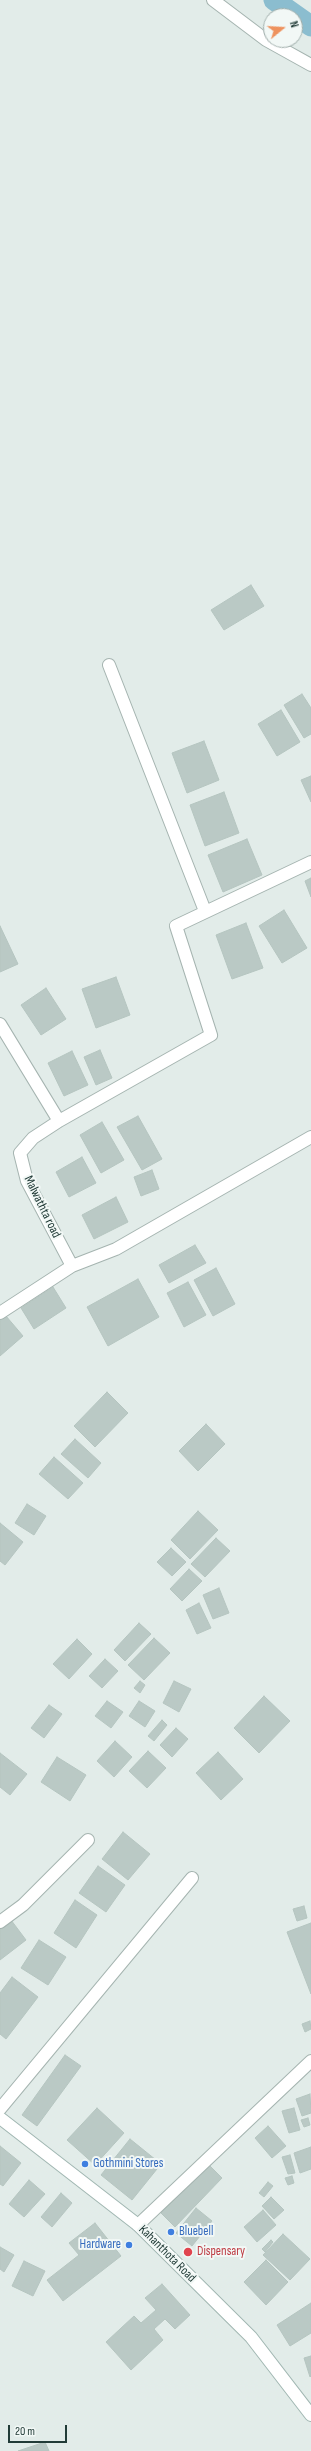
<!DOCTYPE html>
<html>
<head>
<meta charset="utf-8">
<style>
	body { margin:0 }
	#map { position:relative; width:311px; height:2451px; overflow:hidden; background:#e2ece9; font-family:"Sofia Sans Condensed",sans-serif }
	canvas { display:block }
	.north { position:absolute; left:263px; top:8px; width:40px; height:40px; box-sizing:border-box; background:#f2f8f6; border:1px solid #9fadaa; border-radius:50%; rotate:72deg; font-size:11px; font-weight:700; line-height:16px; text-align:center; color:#223c38 }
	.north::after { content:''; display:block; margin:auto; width:14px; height:18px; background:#ee925e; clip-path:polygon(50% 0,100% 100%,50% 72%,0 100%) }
	.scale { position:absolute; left:8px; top:2425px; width:59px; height:18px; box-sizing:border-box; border:2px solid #223c38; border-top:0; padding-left:5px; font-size:12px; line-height:14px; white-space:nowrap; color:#223c38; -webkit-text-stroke:3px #f2f8f6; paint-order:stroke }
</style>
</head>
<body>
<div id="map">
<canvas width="311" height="2451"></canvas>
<div class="north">N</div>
<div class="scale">20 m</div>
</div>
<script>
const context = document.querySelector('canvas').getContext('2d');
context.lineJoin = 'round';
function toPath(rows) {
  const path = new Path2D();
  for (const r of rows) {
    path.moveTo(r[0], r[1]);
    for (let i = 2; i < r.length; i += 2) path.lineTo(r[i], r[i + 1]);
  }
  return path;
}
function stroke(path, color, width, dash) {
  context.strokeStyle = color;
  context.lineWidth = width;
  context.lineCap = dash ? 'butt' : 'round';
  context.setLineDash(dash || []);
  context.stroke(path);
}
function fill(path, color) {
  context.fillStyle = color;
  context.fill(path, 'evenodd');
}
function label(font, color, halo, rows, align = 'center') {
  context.font = font + ' "Sofia Sans Condensed",sans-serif';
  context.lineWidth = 4;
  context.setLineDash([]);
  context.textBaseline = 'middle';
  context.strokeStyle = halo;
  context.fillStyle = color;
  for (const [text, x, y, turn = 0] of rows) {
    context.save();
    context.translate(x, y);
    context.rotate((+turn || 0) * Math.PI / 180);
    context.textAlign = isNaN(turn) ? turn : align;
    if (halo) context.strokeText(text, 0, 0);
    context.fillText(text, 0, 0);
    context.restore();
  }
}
const canal = toPath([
	[274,0,311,26]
]);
const building = toPath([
	[251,585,264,606,224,630,211,610,251,585],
	[302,694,311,708,311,734,304,738,284,705,302,694],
	[281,710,300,742,277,756,258,724,281,710],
	[204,741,219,780,187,793,172,753,204,741],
	[311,776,311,802,301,780,311,776],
	[224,792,239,833,205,846,190,805,224,792],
	[247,839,262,875,223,892,208,855,247,839],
	[311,878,311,897,305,881,311,878],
	[284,910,307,948,282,963,259,926,284,910],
	[246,923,263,968,232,979,216,935,246,923],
	[0,926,18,964,0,972,0,926],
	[116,977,130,1015,96,1028,82,989,116,977],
	[46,988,66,1019,41,1035,21,1005,46,988],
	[100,1050,112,1078,96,1085,84,1057,100,1050],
	[72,1051,88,1085,64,1096,48,1063,72,1051],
	[138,1116,162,1159,142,1170,117,1127,138,1116],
	[102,1122,124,1160,101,1173,80,1135,102,1122],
	[82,1157,96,1183,69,1197,56,1172,82,1157],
	[152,1170,159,1189,141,1196,134,1177,152,1170],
	[116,1197,128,1222,94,1239,82,1215,116,1197],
	[195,1245,206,1263,169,1283,159,1265,195,1245],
	[216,1268,235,1304,213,1316,194,1280,216,1268],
	[138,1279,159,1317,108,1346,87,1307,138,1279],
	[188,1282,206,1315,184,1327,167,1293,188,1282],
	[53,1287,66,1308,34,1329,21,1308,53,1287],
	[6,1316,23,1336,0,1356,0,1321,6,1316],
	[107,1392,128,1413,95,1447,74,1426,107,1392],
	[206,1424,225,1444,198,1471,179,1451,206,1424],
	[75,1439,101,1463,88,1478,61,1454,75,1439],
	[54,1457,83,1483,68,1499,39,1474,54,1457],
	[27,1504,46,1516,34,1535,15,1523,27,1504],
	[198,1511,218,1530,190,1559,171,1540,198,1511],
	[0,1523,23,1542,5,1565,0,1561,0,1523],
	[216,1538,230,1551,205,1577,191,1564,216,1538],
	[171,1548,186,1562,172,1576,157,1562,171,1548],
	[189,1569,202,1581,182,1601,170,1589,189,1569],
	[219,1588,229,1613,213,1619,203,1595,219,1588],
	[199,1603,211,1628,197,1634,186,1610,199,1603],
	[139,1623,151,1634,125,1661,114,1650,139,1623],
	[154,1638,170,1653,144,1680,128,1665,154,1638],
	[77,1639,92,1654,69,1679,53,1664,77,1639],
	[105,1659,118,1671,102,1688,89,1676,105,1659],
	[140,1681,145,1685,140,1693,134,1688,140,1681],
	[174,1681,191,1689,179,1712,163,1703,174,1681],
	[264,1696,290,1721,259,1753,234,1728,264,1696],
	[107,1701,123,1712,111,1728,95,1716,107,1701],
	[139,1701,155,1711,145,1727,129,1716,139,1701],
	[49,1705,62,1714,44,1738,31,1728,49,1705],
	[162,1720,167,1725,154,1741,148,1736,162,1720],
	[176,1728,188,1739,172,1757,160,1745,176,1728],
	[115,1741,132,1757,114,1777,97,1761,115,1741],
	[148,1751,166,1768,147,1788,129,1771,148,1751],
	[218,1752,243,1779,221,1800,196,1773,218,1752],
	[0,1753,27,1774,10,1795,0,1787,0,1753],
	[57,1757,86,1775,70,1801,41,1782,57,1757],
	[123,1832,150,1854,128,1880,102,1859,123,1832],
	[98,1866,125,1885,106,1912,79,1893,98,1866],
	[75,1900,97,1915,76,1948,54,1933,75,1900],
	[304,1906,307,1918,297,1921,293,1909,304,1906],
	[11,1920,26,1940,0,1960,0,1929,11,1920],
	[311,1923,311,1994,287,1932,311,1923],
	[39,1940,66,1957,48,1985,21,1968,39,1940],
	[12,1977,38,1997,6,2039,0,2034,0,1993,12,1977],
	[310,2021,311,2029,305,2032,302,2024,310,2021],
	[65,2055,81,2066,37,2126,22,2115,65,2055],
	[310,2094,311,2113,302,2116,296,2099,310,2094],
	[97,2108,124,2133,95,2165,67,2140,97,2108],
	[294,2108,300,2130,289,2133,282,2111,294,2108],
	[308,2118,310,2125,304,2127,301,2120,308,2118],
	[268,2126,286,2146,272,2158,255,2138,268,2126],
	[130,2139,161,2164,132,2200,101,2175,130,2139],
	[0,2146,21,2163,3,2186,0,2184,0,2146],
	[311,2147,311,2169,300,2173,294,2153,311,2147],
	[290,2155,295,2173,288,2174,282,2157,290,2155],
	[209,2165,222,2178,175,2227,161,2213,209,2165],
	[292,2176,294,2183,288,2185,285,2178,292,2176],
	[29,2180,45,2194,24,2217,9,2204,29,2180],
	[268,2182,273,2186,264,2197,259,2193,268,2182],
	[61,2193,72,2203,52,2227,41,2217,61,2193],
	[271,2197,284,2210,274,2219,262,2206,271,2197],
	[196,2208,212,2221,192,2246,176,2233,196,2208],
	[263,2210,276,2225,257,2242,244,2227,263,2210],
	[95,2223,121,2256,63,2301,47,2280,79,2255,69,2243,95,2223],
	[283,2234,310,2259,290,2280,263,2255,283,2234],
	[271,2240,273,2242,265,2252,262,2249,271,2240],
	[0,2247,14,2255,4,2272,0,2269,0,2247],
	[266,2260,288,2282,266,2305,244,2282,266,2260],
	[24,2261,45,2271,33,2296,12,2286,24,2261],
	[162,2284,190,2315,175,2329,165,2319,154,2329,163,2340,131,2370,106,2342,134,2316,141,2323,156,2310,145,2298,162,2284],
	[311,2303,311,2333,290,2346,277,2325,311,2303],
	[311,2356,311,2376,310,2377,304,2358,311,2356],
	[45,2442,49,2451,18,2451,45,2442]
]);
const minor = toPath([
	[213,0,266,40,311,65],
	[109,665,205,911],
	[0,1024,59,1121,33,1138,20,1153,27,1181,72,1266,0,1313],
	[59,1121,211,1035,176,926,311,862],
	[72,1266,116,1249,311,1137],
	[0,1922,23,1905,88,1840],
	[0,2109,192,1878],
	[138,2225,311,2061]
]);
const secondary = toPath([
	[0,2118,138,2225,251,2337,311,2415]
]);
const markers = [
	[85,2164,4,"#3f7fe0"],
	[171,2232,4,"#3f7fe0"],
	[129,2245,4,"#3f7fe0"],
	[188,2252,5,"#e0444e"]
];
const streetNames = [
	["Malwathta road",42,1207,64],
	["Kahanthota Road",167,2254,45]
];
const shopNames = [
	["Gothmini Stores",93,2164],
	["Bluebell",179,2232],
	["Hardware",121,2245,"right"]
];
const healthNames = [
	["Dispensary",197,2252]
];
stroke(canal, '#8bbdcf', 21);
fill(building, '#bac9c5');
stroke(building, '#b5c5c0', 1);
stroke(minor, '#a5b4b0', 14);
stroke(secondary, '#a1b7b2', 14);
stroke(minor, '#fff', 12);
stroke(secondary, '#fff', 12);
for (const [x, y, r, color] of markers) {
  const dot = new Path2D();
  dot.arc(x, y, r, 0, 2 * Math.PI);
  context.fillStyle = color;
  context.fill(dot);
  stroke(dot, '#f2f8f6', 1.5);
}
label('13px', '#223c38', '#f2f8f6', streetNames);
label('13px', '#366cbe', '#f2f8f6', shopNames, 'left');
label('13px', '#be3a42', '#f2f8f6', healthNames, 'left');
</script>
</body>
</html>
